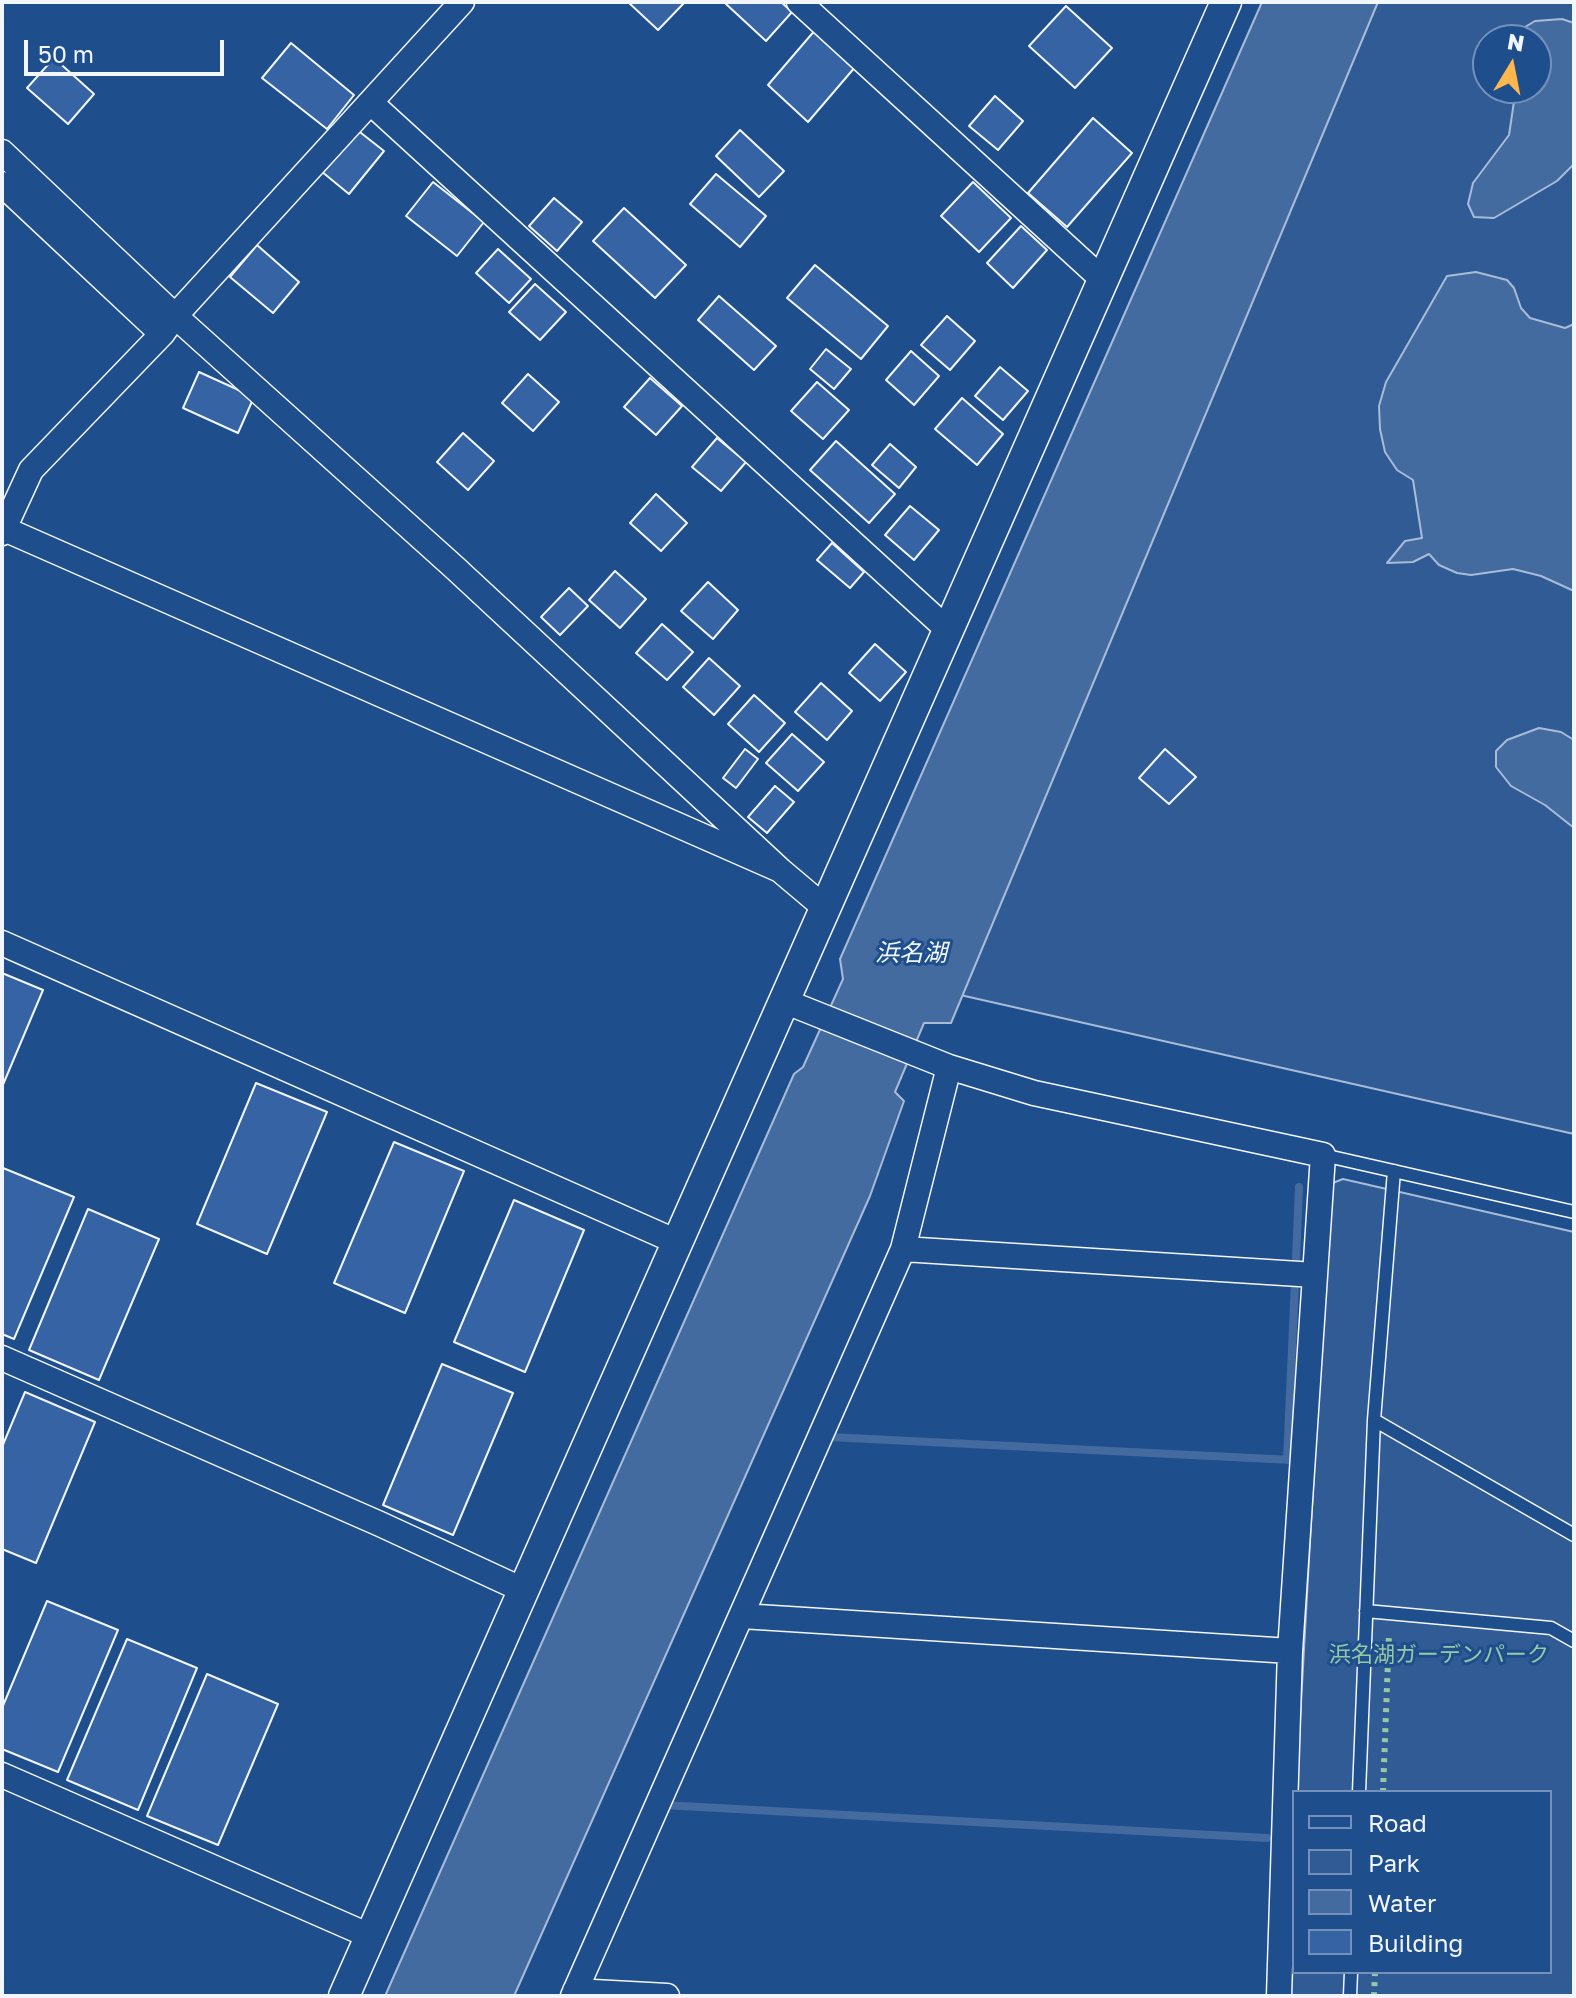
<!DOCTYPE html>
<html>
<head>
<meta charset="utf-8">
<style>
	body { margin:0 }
	#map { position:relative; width:1576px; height:1998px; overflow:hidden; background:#1f4e8c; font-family:"Golos Text",sans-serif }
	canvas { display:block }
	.frame { position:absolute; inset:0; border:4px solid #f2f6ff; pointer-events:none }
	.legend { position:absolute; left:1292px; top:1790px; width:260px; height:184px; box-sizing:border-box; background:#1f4e8c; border:2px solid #7391ba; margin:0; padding:10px 14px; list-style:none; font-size:24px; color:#f2f6ff }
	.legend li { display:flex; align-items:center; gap:16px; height:40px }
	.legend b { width:40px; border:2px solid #7391ba }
	.north { position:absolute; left:1472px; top:24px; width:80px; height:80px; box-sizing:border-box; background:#1f4e8c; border:2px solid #7391ba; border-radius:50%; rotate:10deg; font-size:22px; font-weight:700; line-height:32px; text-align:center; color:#f2f6ff }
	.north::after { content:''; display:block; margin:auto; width:28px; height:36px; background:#ffb74d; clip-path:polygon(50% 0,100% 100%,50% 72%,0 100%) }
	.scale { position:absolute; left:24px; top:40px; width:200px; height:36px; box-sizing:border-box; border:4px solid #f2f6ff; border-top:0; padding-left:10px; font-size:24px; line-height:28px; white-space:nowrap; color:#f2f6ff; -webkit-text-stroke:6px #1f4e8c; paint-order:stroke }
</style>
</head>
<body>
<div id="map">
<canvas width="1576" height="1998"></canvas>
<div class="frame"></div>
<ul class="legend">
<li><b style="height:10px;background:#1f4e8c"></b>Road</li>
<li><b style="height:22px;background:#305b95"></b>Park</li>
<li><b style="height:22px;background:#446ba0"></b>Water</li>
<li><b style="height:22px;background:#3563a3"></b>Building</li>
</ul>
<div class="north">N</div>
<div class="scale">50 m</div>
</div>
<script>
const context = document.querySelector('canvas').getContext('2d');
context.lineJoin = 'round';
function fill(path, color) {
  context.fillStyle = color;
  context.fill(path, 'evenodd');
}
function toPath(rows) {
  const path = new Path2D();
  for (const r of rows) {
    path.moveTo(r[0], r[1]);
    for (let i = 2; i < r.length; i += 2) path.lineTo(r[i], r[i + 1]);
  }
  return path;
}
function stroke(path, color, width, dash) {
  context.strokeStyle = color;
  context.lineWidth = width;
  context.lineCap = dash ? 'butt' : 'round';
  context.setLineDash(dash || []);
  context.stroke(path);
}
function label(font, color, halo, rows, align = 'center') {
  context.font = font + ' "Golos Text","Noto Sans JP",sans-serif';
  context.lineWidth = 6;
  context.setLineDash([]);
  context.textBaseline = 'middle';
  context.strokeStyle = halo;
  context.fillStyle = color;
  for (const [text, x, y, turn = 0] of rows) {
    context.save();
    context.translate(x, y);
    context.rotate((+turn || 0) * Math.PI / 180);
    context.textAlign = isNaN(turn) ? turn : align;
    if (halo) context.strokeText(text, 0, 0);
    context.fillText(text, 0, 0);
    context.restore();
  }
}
const green = toPath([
	[1331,2,1574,2,1574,1134,925,987,1331,2],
	[1488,40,1536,40,1536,88,1488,88,1488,40],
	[1343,1179,1574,1232,1574,1996,1284,1996,1294,1823,1294,1972,1550,1972,1550,1792,1296,1792,1330,1184,1343,1179]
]);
const water = toPath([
	[1262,2,1378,2,951,1023,924,1023,895,1092,904,1101,870,1196,514,1996,385,1996,794,1074,803,1067,843,979,840,959,1262,2],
	[1562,19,1574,23,1574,164,1557,181,1494,218,1474,217,1468,204,1473,183,1509,135,1516,88,1536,88,1536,40,1523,40,1525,27,1535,21,1562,19],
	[1476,272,1507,280,1514,288,1521,308,1530,318,1565,328,1574,324,1574,591,1541,576,1513,569,1471,575,1457,573,1439,565,1429,554,1413,562,1387,563,1405,541,1422,538,1413,480,1397,470,1385,452,1380,429,1379,406,1386,382,1447,276,1476,272],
	[1539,728,1561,732,1574,740,1574,828,1545,805,1511,786,1496,767,1496,751,1507,740,1539,728]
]);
const stream = toPath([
	[1296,1260,1299,1187],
	[829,1437,1292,1460],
	[1287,1460,1295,1282],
	[663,1805,1267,1838]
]);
const building = toPath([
	[628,2,685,2,658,30,628,2],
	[728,2,781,2,792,12,766,41,726,4,728,2],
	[1066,6,1112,48,1075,88,1029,46,1066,6],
	[816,29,856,66,808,122,768,85,816,29],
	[291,43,354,95,327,129,262,78,291,43],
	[54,58,94,94,68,124,27,88,54,58],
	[995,96,1023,121,998,150,969,126,995,96],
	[1093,118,1132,153,1067,227,1028,193,1093,118],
	[356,129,384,151,349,194,321,171,356,129],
	[740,130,784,171,759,197,716,156,740,130],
	[716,174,766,216,740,247,690,204,716,174],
	[433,182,484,222,457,256,406,216,433,182],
	[973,182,1011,218,979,252,941,216,973,182],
	[554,198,582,222,557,251,529,226,554,198],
	[624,208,686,265,655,298,593,241,624,208],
	[1021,226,1047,250,1013,288,987,263,1021,226],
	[257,245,299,282,273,313,230,277,257,245],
	[498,249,531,279,509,303,476,273,498,249],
	[815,265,888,326,861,359,787,298,815,265],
	[535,284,566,312,540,340,509,312,535,284],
	[719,296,776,346,754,370,698,320,719,296],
	[947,316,975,341,950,370,921,345,947,316],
	[826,349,851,369,834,389,810,369,826,349],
	[911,351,939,376,914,405,886,380,911,351],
	[1000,367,1028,391,1003,420,975,396,1000,367],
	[199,372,254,397,238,433,183,408,199,372],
	[528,374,559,402,533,431,502,403,528,374],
	[650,378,682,406,656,435,624,407,650,378],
	[817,382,849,410,823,439,791,411,817,382],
	[962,398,1003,434,977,465,935,429,962,398],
	[463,433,494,461,468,490,437,462,463,433],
	[717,438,746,462,721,491,692,467,717,438],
	[836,441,895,494,869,523,810,470,836,441],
	[890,444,916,467,899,488,872,465,890,444],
	[656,494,687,523,661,551,630,523,656,494],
	[910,506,939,530,914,560,885,535,910,506],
	[832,543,864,572,850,588,817,560,832,543],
	[615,571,646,599,620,628,589,600,615,571],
	[708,582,738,610,713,639,681,611,708,582],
	[569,588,588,606,560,635,541,617,569,588],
	[662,624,693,652,667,680,636,653,662,624],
	[875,644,906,672,880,701,849,673,875,644],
	[709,658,740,686,714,715,683,687,709,658],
	[821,683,852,711,827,740,795,712,821,683],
	[754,695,785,723,759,752,728,724,754,695],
	[792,734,824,762,798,791,766,763,792,734],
	[745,749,758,759,736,788,723,778,745,749],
	[1165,749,1196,777,1169,804,1139,778,1165,749],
	[775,786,794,802,767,833,748,817,775,786],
	[2,973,43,990,2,1087,2,973],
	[256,1083,327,1112,267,1254,197,1224,256,1083],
	[394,1142,464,1171,405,1313,334,1283,394,1142],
	[3,1168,74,1197,14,1339,2,1334,3,1168],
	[514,1200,584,1230,525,1372,454,1342,514,1200],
	[88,1209,159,1239,99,1380,29,1350,88,1209],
	[442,1364,513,1393,453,1535,383,1505,442,1364],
	[25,1392,95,1422,36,1563,2,1549,2,1447,25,1392],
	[47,1601,118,1630,58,1772,2,1749,2,1708,47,1601],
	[127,1639,197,1668,138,1810,67,1780,127,1639],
	[207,1674,278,1704,218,1845,147,1816,207,1674]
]);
const service = toPath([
	[1323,1155,1574,1212],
	[1374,1420,1574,1535],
	[1366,1611,1551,1628,1574,1641],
	[1359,1792,1374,1420,1394,1171],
	[1350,1996,1351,1972]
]);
const minor = toPath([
	[799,2,1103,280],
	[371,103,948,630],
	[2,152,175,316,455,568,780,870],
	[2,184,162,334],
	[2,528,780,870,825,908],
	[2,533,31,470,162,334,175,316,462,2],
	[2,943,677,1242],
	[784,1001,949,1067,1034,1093,1323,1155,1290,1651,1279,1996],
	[903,1249,1315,1275],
	[2,1358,380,1524,523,1590],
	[742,1616,1290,1651],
	[2,1775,370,1936],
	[575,1991,667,1996],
	[573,1996,903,1249,949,1067]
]);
const tertiary = toPath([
	[344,1996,1226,2]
]);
const hedge = toPath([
	[1383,1792,1389,1633],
	[1374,1996,1375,1972]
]);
const parkNames = [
	["浜名湖ガーデンパーク",1439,1655]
];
const waterNames = [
	["浜名湖",911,953]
];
fill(green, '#305b95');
stroke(green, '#a8bbd7', 2);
fill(water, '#446ba0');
stroke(water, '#a8bbd7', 2);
stroke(stream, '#446ba0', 8);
fill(building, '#3563a3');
stroke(building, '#f2f6ff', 2);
stroke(service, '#f2f6ff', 15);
stroke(minor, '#f2f6ff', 27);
stroke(tertiary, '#f2f6ff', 33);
stroke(service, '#1f4e8c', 12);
stroke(minor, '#1f4e8c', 24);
stroke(tertiary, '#1f4e8c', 30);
stroke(hedge, '#97c8a6', 6, [4, 6]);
label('22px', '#97c8a6', '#1f4e8c', parkNames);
label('italic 24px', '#f2f6ff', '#1f4e8c', waterNames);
</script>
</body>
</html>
